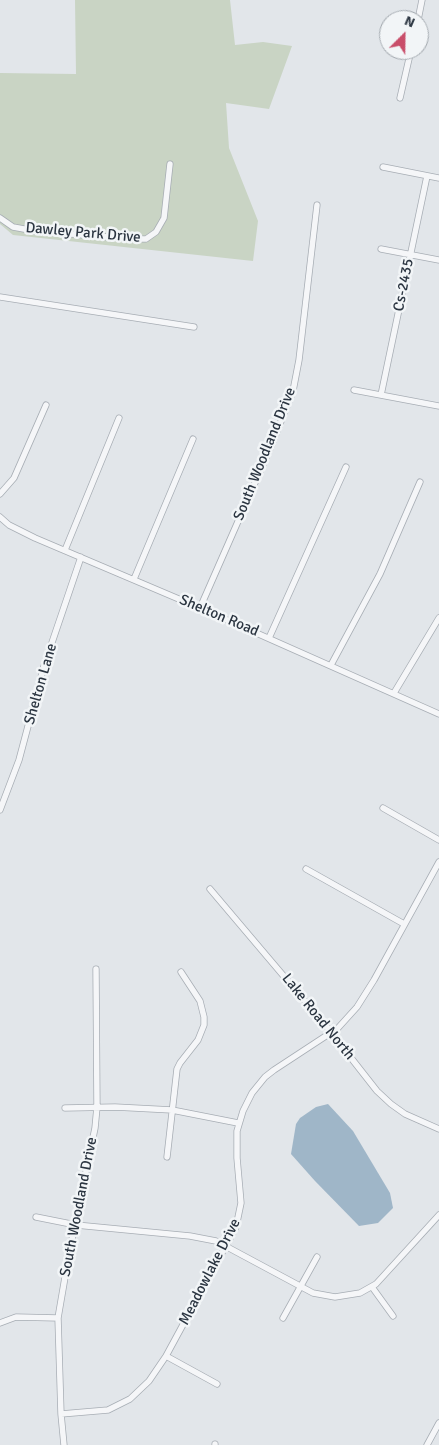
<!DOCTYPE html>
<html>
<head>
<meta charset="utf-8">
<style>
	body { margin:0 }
	#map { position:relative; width:439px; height:1445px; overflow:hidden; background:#e2e6ea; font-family:Signika,sans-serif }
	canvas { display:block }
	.north { position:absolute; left:379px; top:10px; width:50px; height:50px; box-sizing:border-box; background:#f2f5f7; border:1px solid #a2a8ae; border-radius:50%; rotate:23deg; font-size:14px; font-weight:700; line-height:20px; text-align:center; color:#2b3541 }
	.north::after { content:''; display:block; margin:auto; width:18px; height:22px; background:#c94e6a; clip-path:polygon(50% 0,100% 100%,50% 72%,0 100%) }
</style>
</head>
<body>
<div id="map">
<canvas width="439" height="1445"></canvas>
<div class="north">N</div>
</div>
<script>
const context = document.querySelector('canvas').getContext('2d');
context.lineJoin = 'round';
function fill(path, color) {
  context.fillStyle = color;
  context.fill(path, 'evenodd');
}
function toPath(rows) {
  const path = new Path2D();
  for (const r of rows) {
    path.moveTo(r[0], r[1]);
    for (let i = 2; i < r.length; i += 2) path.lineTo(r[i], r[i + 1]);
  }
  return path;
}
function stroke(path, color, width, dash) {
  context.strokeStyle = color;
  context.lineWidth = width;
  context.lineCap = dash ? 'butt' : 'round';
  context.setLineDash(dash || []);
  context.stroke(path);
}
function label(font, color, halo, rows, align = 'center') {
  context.font = font + ' Signika,sans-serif';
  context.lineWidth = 5;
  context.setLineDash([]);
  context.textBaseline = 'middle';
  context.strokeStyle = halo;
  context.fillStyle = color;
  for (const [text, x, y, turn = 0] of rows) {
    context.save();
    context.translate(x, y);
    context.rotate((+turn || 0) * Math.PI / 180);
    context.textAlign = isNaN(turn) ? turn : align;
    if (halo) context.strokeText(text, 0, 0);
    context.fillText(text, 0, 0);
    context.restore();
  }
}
const green = toPath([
	[75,0,230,0,235,45,263,42,292,46,269,109,226,103,229,148,258,221,253,261,13,235,0,224,0,73,76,74]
]);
const water = toPath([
	[328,1104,353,1131,390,1193,393,1208,378,1223,359,1226,315,1181,291,1154,296,1124,300,1118,316,1107]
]);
const minor = toPath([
	[418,20,422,0],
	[400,98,411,50],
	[383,167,439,178],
	[0,218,13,227,35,231,132,239,146,239,156,232,164,218,170,164],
	[381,249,439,260],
	[0,297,194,327],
	[354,390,439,406],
	[381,395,427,176],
	[0,494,14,478,46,405],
	[0,517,9,525,35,538,200,608,439,714],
	[65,550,119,418],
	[134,579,193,439],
	[200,608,272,444,293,391,299,360,317,205],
	[269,638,346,467],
	[331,665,380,574,420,482],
	[394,693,439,618],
	[383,808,439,840],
	[0,810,19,760,44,666,81,557],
	[306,869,404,924],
	[210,889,326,1026,377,1091,391,1104,405,1114,439,1129],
	[65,1108,115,1107,172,1110,238,1123],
	[167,1157,177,1069,180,1063,198,1040,204,1025,204,1017,200,1001,181,972],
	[36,1217,76,1225,190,1236,216,1241,313,1293,335,1297,360,1293,376,1284,439,1215],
	[372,1287,393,1316],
	[283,1318,317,1257],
	[0,1323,16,1317,58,1318],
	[166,1356,217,1384],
	[61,1414,108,1410,130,1399,149,1381,166,1356,236,1227,241,1203,237,1158,237,1131,243,1111,252,1093,265,1077,274,1070,338,1028,357,1007,374,980,439,862],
	[215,1444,215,1445],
	[64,1445,61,1414,58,1318,69,1254,95,1128,97,1107,96,969],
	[427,1445,439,1423]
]);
const streetNames = [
	["Dawley Park Drive",83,233,5],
	["Cs-2435",404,285,-79],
	["South Woodland Drive",265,454,-68],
	["Shelton Road",219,616,23],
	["Shelton Lane",41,684,-74],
	["Lake Road North",318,1017,51],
	["South Woodland Drive",79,1207,-79],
	["Meadowlake Drive",210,1272,-63]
];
fill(green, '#c9d4c4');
fill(water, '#9fb6c8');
stroke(minor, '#a7adb4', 7);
stroke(minor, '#f5f6f8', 5.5);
label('15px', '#2b3541', '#f2f5f7', streetNames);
</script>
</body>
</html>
